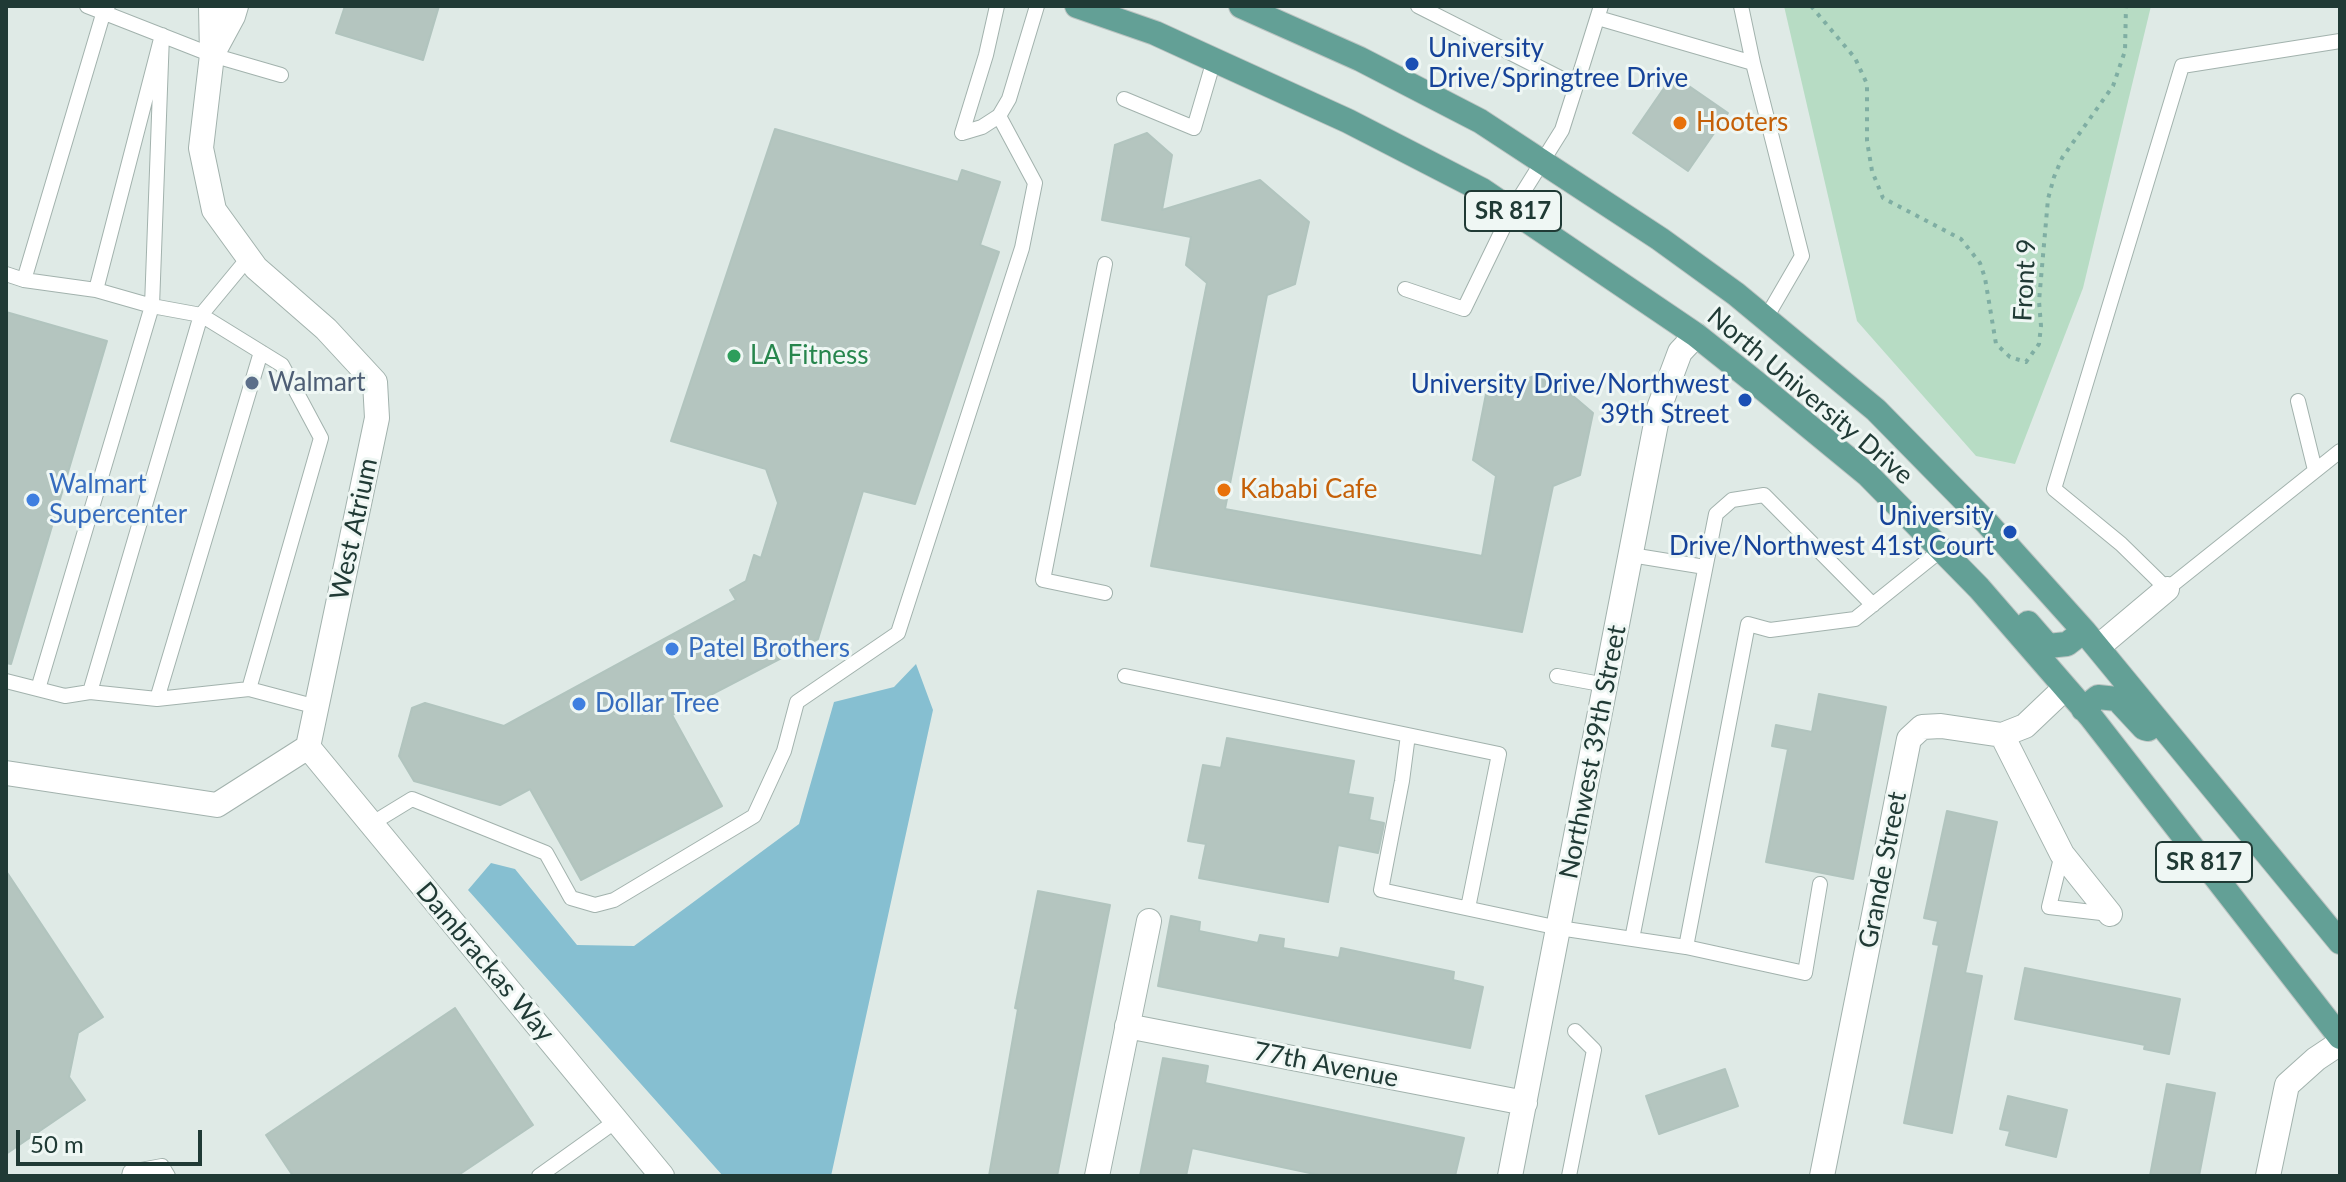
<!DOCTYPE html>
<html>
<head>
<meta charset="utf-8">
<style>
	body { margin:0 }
	#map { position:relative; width:2346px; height:1182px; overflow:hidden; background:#dfeae6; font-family:Lato,sans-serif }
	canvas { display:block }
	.frame { position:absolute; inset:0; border:8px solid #203a35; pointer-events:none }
	.scale { position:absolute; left:16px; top:1130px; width:186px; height:36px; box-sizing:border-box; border:4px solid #203a35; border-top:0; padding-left:10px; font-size:24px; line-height:28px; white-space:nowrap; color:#203a35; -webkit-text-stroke:6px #eff7f4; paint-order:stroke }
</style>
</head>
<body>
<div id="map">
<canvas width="2346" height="1182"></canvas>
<div class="frame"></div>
<div class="scale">50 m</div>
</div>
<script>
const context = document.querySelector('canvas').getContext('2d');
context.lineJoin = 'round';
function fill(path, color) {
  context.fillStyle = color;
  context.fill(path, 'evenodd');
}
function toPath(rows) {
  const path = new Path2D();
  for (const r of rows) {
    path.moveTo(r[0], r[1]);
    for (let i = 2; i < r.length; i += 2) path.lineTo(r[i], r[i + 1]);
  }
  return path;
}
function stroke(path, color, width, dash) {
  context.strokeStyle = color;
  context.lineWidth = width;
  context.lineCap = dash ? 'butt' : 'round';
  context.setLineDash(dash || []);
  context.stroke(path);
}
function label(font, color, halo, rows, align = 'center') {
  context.font = font + ' Lato,sans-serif';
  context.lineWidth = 6;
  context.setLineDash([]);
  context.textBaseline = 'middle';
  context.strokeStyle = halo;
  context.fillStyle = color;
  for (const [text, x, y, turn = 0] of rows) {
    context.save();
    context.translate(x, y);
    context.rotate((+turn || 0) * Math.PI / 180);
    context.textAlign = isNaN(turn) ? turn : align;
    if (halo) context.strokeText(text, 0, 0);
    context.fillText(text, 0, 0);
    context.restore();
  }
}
const green = toPath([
	[1784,6,2151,6,2083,288,2015,464,1976,456,1857,321]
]);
const water = toPath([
	[916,664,933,710,831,1176,723,1176,468,890,491,863,515,869,577,945,634,946,799,824,834,702,894,687]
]);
const building = toPath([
	[345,6,439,6,423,60,336,33,345,6],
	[1673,75,1728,113,1688,171,1633,133,1673,75],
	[775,129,958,182,962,170,1000,182,980,245,999,252,915,504,863,491,818,639,672,715,722,806,581,880,530,789,500,805,414,781,399,756,412,708,425,703,504,726,736,600,730,590,746,581,754,555,761,558,778,503,766,469,671,441,775,129],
	[1147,133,1172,155,1162,210,1260,180,1309,222,1295,284,1267,295,1225,509,1482,556,1496,476,1473,460,1486,394,1545,372,1593,413,1580,475,1553,486,1522,632,1151,566,1207,283,1186,265,1191,237,1102,220,1115,145,1147,133],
	[6,312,107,341,11,664,6,663,6,312],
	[1819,694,1886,707,1853,879,1766,862,1788,749,1772,746,1776,725,1812,732,1819,694],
	[1227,738,1354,761,1348,794,1373,798,1369,820,1384,823,1383,829,1378,853,1338,845,1328,902,1199,878,1206,844,1188,841,1203,765,1221,768,1227,738],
	[1947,811,1997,822,1965,973,1982,976,1952,1133,1904,1123,1939,945,1933,944,1938,921,1924,918,1947,811],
	[6,871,103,1017,78,1033,69,1077,85,1100,6,1154,6,871],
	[1038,891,1110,905,1057,1176,989,1176,1018,1009,1015,1008,1038,891],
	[1171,916,1200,922,1199,931,1258,943,1260,935,1284,939,1283,948,1339,958,1341,948,1454,972,1453,980,1483,987,1470,1048,1158,986,1171,916],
	[2025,968,2180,999,2169,1054,2144,1049,2145,1045,2015,1019,2025,968],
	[455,1008,533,1125,457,1176,293,1176,266,1135,455,1008],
	[1163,1058,1208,1066,1205,1083,1464,1138,1455,1176,1324,1176,1192,1148,1186,1176,1140,1176,1163,1058],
	[1725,1069,1738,1106,1659,1134,1646,1096,1725,1069],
	[2167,1084,2215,1093,2199,1176,2150,1176,2167,1084],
	[2008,1096,2067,1110,2056,1157,2006,1145,2010,1131,2000,1129,2008,1096]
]);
const path = toPath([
	[1811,6,1855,58,1867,84,1867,141,1872,171,1883,198,1961,239,1980,263,1985,278,1996,344,2010,357,2026,362,2039,344,2041,326,2039,301,2048,199,2054,177,2062,158,2113,86,2125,51,2126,6]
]);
const service = toPath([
	[87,6,212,55,281,75],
	[1598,18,1753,63,1741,6],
	[2340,41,2182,66,2054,489,2121,544,2167,589,2340,451],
	[1753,63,1802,256,1766,318],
	[1576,86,1601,6],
	[1124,99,1194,128,1214,60],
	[962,133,982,127,999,116,1009,99,1037,6],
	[962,133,986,55,997,6],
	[6,274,24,280,96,290,162,35,152,306,201,315,90,692],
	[24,280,104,11,108,6],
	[1405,289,1464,309,1512,210,1562,130,1576,86,1418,6],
	[2298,401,2315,470],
	[1631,555,1705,567],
	[1105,593,1043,580,1105,264],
	[1125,676,1408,735],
	[1557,676,1606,685],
	[6,681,65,696,90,692,157,699,249,689,321,438,282,365,201,315,249,257],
	[38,689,152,306,96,290],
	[249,689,317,707],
	[157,699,261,352],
	[371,824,412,799,546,853,571,898,595,905,614,900,754,816,784,751,797,702,898,633,1022,248,1035,183,999,116],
	[2062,854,2049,907,2110,914],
	[1468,908,1499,754,1408,735,1402,781,1381,890,1559,928,1686,947,1748,624,1770,630,1855,619,1941,550],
	[1632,939,1716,514,1732,500,1764,495,1873,605],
	[1686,947,1805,973,1820,884],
	[129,1176,130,1172,162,1166,168,1176],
	[539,1176,616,1121],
	[1569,1176,1594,1050,1575,1031]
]);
const minor = toPath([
	[213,53,233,16,236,6],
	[2098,647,2167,589],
	[2002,735,2062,854,2110,914],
	[308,747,662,1176],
	[6,773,217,805,308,747,377,418,375,382,326,329,256,268,214,210,201,148,212,55,211,6],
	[1127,1026,1525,1103],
	[1097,1176,1149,921],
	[1510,1176,1659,408,1680,352,1696,335],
	[1822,1176,1909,739,1922,727,1941,726,2002,735,2025,726,2065,688],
	[2268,1176,2287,1085,2316,1059,2340,1043]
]);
const primary = toPath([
	[1077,6,1155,33,1214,60,1348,121,1482,190,1696,335,1755,382,1868,475,1979,588,2091,717,2340,1037],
	[1241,6,1360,59,1480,121,1660,239,1736,294,1876,410,1987,523,2084,631,2340,942],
	[2028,623,2048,646,2067,644,2084,631],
	[2083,709,2098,697,2117,699,2144,728,2148,729]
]);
const markers = [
	[1412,64,8,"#1a4fb4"],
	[1680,123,8,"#e8710a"],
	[734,356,8,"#2e9e5b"],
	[252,383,8,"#5c6f8a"],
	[1745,400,8,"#1a4fb4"],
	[1224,490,8,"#e8710a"],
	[33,500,8,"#3f7fe0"],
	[2010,532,8,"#1a4fb4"],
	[672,649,8,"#3f7fe0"],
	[579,704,8,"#3f7fe0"]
];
const shields = [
	[1513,211,96],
	[2204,862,96]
];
const shieldNames = [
	["SR 817",1513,211],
	["SR 817",2204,862]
];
const transitNames = [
	["University",1428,49,"left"],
	["Drive/Springtree Drive",1428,79,"left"],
	["University Drive/Northwest",1729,385],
	["39th Street",1729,415],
	["University",1994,517],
	["Drive/Northwest 41st Court",1994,547]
];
const foodNames = [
	["Hooters",1696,123],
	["Kababi Cafe",1240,490]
];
const streetNames = [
	["Front 9",2025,280,-87],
	["North University Drive",1810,396,40],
	["West Atrium",354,529,-78],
	["Northwest 39th Street",1593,752,-79],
	["Grande Street",1883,870,-79],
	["Dambrackas Way",485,962,50],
	["77th Avenue",1326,1065,11]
];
const leisureNames = [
	["LA Fitness",750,356]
];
const serviceNames = [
	["Walmart",268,383]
];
const shopNames = [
	["Walmart",49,485],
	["Supercenter",49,515],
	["Patel Brothers",688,649],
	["Dollar Tree",595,704]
];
fill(green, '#b7dcc4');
fill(water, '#86bfd1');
fill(building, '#b4c5bf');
stroke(building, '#b1c4be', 2);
stroke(service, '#a2b2ad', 16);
stroke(minor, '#a2b2ad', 26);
stroke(primary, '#bcc4c2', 26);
stroke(path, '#7faea3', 4, [4, 6]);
stroke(service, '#fff', 14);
stroke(minor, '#fff', 24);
stroke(primary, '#63a096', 24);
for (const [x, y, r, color] of markers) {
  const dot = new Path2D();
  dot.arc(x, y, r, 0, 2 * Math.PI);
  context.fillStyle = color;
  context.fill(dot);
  stroke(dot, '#eff7f4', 3);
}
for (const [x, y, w] of shields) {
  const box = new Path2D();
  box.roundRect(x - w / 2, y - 20, w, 40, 6);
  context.fillStyle = '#eff7f4';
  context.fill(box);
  stroke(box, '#203a35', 2);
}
label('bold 24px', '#203a35', null, shieldNames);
label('26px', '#164399', '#eff7f4', transitNames, 'right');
label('26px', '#c56008', '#eff7f4', foodNames, 'left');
label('26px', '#203a35', '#eff7f4', streetNames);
label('26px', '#27864d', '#eff7f4', leisureNames, 'left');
label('26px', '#4e5e75', '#eff7f4', serviceNames, 'left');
label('26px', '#366cbe', '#eff7f4', shopNames, 'left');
</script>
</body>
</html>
